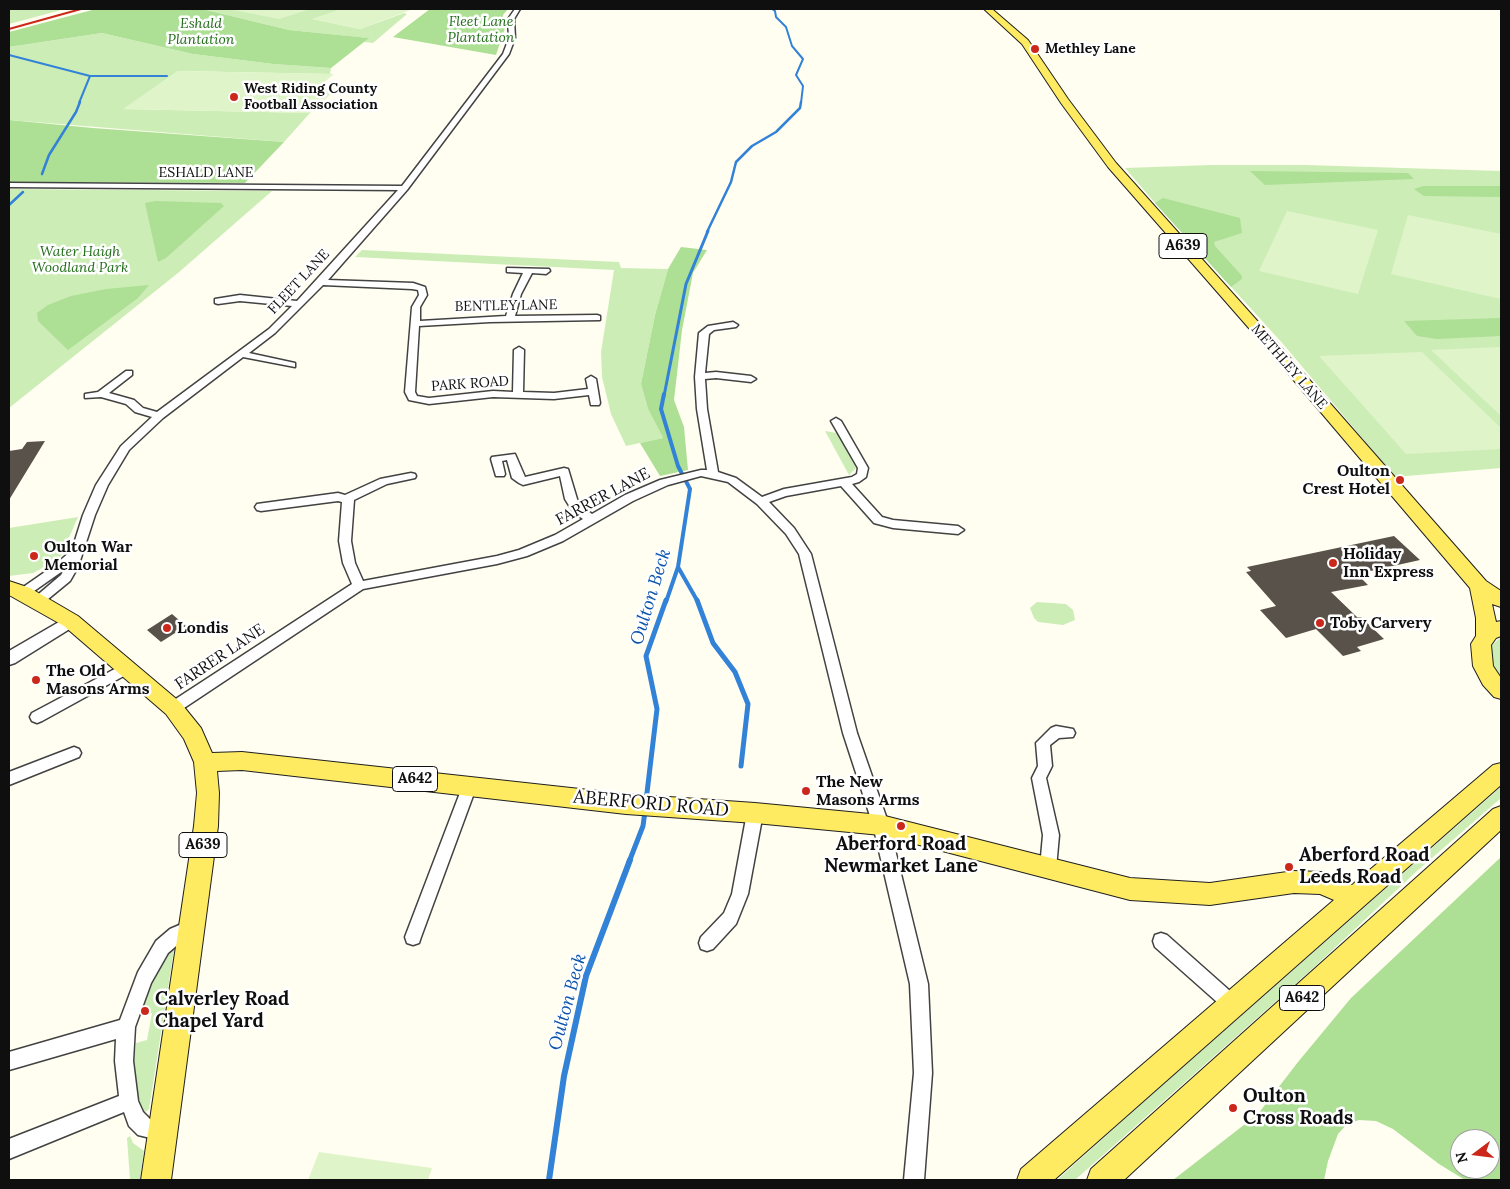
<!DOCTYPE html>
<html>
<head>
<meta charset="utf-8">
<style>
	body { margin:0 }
	#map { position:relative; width:1510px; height:1189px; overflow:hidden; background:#fffef1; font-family:Lora,serif }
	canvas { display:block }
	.frame { position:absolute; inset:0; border:10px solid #0f0f0f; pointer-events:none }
	.north { position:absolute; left:1450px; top:1129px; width:50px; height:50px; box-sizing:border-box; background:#fff; border:1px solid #9f9f9f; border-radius:50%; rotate:255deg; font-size:14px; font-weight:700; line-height:20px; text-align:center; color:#0f0f0f }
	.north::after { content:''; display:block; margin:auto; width:18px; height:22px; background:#cb281b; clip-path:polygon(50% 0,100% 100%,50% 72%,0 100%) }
</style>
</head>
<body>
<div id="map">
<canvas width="1510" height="1189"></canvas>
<div class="frame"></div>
<div class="north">N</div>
</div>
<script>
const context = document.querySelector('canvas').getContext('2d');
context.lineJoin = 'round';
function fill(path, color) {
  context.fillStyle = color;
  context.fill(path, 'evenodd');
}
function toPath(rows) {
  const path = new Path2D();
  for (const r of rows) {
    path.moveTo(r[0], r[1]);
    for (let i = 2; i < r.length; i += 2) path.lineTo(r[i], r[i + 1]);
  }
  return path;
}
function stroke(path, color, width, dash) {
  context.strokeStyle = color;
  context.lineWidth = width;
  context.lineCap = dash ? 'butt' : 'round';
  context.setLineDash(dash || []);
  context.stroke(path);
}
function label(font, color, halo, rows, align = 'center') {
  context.font = font + ' Lora,serif';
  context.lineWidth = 5;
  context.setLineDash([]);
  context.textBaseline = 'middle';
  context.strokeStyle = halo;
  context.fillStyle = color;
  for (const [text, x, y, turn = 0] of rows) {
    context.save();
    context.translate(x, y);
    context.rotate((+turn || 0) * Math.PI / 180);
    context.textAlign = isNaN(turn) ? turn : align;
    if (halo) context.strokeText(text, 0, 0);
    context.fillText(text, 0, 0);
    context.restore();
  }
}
const green = toPath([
	[9,9,65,9,9,24],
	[202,9,342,9,313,19,360,29,404,13,407,14,373,43,364,42,368,38,289,30],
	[102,33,193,54,273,64,331,68,330,74,178,71,124,109,310,113,284,142,9,120,9,47],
	[1211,165,1306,165,1501,171,1501,468,1395,477,1284,345,1155,203,1125,168],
	[9,189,272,191,178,273,9,408],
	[362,250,619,262,621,268,668,269,655,315,641,384,648,409,663,438,626,446,611,414,602,377,601,352,614,270,355,257],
	[825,431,837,433,856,468,849,475],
	[78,517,61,556,54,562,33,573,9,576,9,528],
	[1037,602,1066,604,1073,610,1075,620,1063,625,1038,622,1034,618,1030,608],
	[1501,637,1501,678,1492,663,1490,654,1491,646],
	[1501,787,1501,798,1417,871,1311,970,1075,1180,1057,1180,1147,1099],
	[173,948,174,950,149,1109,144,1113,141,1111,137,1094,134,1060,136,1043,147,1040,152,1013,140,1016,150,983,168,950],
	[130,1136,133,1143,144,1151,140,1180,130,1180,127,1138]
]);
const forest = toPath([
	[96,9,202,9,289,30,369,38,331,68,273,64,193,54,102,33,9,47,9,32],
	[430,9,508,9,503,15,505,28,496,55,393,37],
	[9,120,93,128,284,142,245,183,9,182],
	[1250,171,1408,173,1414,179,1265,185],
	[1423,186,1501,186,1501,197,1424,196,1414,189],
	[1163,198,1240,218,1242,233,1214,242,1215,246,1242,276,1242,279,1231,287,1155,203],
	[156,201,221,203,224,206,166,258,158,262,145,203],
	[681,247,707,250,693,273,682,330,674,400,684,427,688,470,660,476,640,443,663,438,648,409,641,384,655,315,668,269],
	[149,285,138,298,68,350,38,321,37,313,48,305,71,296,106,289],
	[1501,318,1501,336,1437,339,1417,336,1404,321],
	[1501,857,1501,1180,1465,1180,1439,1164,1393,1129,1376,1121,1359,1120,1347,1124,1338,1134,1328,1161,1324,1180,1173,1180,1258,1114,1298,1062,1351,998],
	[1460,1139,1490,1139,1490,1169,1460,1169]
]);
const pitch = toPath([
	[228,9,310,9,279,19],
	[342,9,413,9,360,29,312,19],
	[178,71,334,74,322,84,341,85,310,113,123,109],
	[1287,211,1378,230,1358,294,1259,271],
	[1408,215,1501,234,1501,299,1391,274],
	[1501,347,1501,416,1431,350],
	[1422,352,1501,428,1501,449,1406,454,1319,356],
	[319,1152,432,1168,428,1180,308,1180]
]);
const streamFar5 = toPath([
	[772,9,775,11,776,17,786,27,792,46,803,59,796,75,803,86,801,103],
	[9,55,90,76,79,103],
	[90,76,167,76]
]);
const streamFar4 = toPath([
	[42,174,49,155,76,112,80,102],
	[9,205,23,192],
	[707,232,731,182,736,162,752,146,776,132,800,108,801,102]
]);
const streamFar3 = toPath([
	[664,396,686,284,708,231]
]);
const streamFar2 = toPath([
	[664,394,661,409,678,466,690,489,678,567,666,602],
	[678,567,698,602]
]);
const streamFar1 = toPath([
	[697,600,713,643,735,672,748,704,741,766],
	[646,801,657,709,646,656,666,600],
	[629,862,643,826,645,811]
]);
const stream = toPath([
	[549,1180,564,1076,586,976,630,860]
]);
const building = toPath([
	[45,441,9,500,9,451,22,449,27,442],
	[1394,536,1420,560,1357,574,1368,585,1331,592,1357,617,1361,617,1384,639,1357,647,1361,651,1343,656,1316,629,1286,638,1260,610,1276,606,1246,572,1251,571,1247,567],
	[172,614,186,626,161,642,147,630]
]);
const minor = toPath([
	[515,9,520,9,514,19,515,38,509,54,407,190,328,280,413,283,425,287,427,295,420,307,420,321,506,316,513,294,523,273,507,272,507,268,549,269,550,271,546,274,532,273,521,294,515,316,597,315,600,316,600,320,490,322,419,326,415,392,417,396,429,398,493,391,513,392,514,350,519,347,524,350,523,392,554,393,588,389,586,379,591,376,596,379,600,403,599,405,591,405,589,395,554,399,493,397,429,404,409,400,405,392,412,307,419,295,418,290,412,289,323,285,275,333,249,353,295,363,295,367,243,357,163,418,129,450,108,485,95,515,78,567,70,581,42,604,38,606,34,604,32,601,34,598,61,575,64,570,27,596,19,596,17,593,19,590,55,565,72,550,83,515,96,485,121,446,152,417,135,412,126,404,101,397,85,398,85,394,98,392,126,371,132,371,132,375,109,393,134,400,143,408,157,412,269,329,292,306,240,301,218,304,215,303,215,299,240,295,297,301,398,190,9,187,9,183,402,186,503,54,509,38,508,19,515,9],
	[733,322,738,325,736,327,714,330,709,334,705,373,716,372,751,376,756,379,751,382,716,378,705,379,707,409,718,472,736,478,762,497,784,489,852,477,857,474,858,468,831,421,836,418,841,421,868,468,866,477,859,482,852,484,882,517,893,520,958,526,964,530,958,534,893,528,874,523,841,486,786,496,769,502,794,528,811,554,857,733,889,825,928,984,932,1073,924,1180,904,1180,914,1073,910,984,873,825,843,733,799,554,786,534,757,504,728,482,701,476,668,485,633,501,563,541,527,556,497,564,363,589,178,712,173,714,168,712,166,708,168,704,352,584,343,563,339,541,342,502,338,501,261,511,257,510,255,507,257,504,338,493,345,495,380,479,411,473,415,474,416,476,415,478,387,484,354,500,351,541,355,563,363,581,497,556,519,550,555,535,583,519,573,512,565,499,560,476,523,485,519,483,512,478,507,460,502,461,505,474,504,476,496,476,491,459,492,457,515,454,525,477,564,468,568,469,577,499,581,506,592,514,625,495,660,480,701,470,707,470,697,409,695,377,699,333,708,326,733,322],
	[126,663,131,664,133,668,131,672,42,721,37,723,32,721,30,717,32,713,126,663],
	[1056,726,1073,729,1075,733,1073,737,1059,738,1050,745,1052,766,1046,778,1059,835,1056,868,1054,873,1048,875,1042,873,1040,868,1043,835,1032,778,1038,766,1036,743,1051,728,1056,726],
	[74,747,79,749,81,753,79,757,9,785,9,772,74,747],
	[470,779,475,780,477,785,421,937,419,943,413,945,407,943,405,937,463,785,465,780,470,779],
	[755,806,760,808,763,813,748,894,736,924,713,949,707,951,701,949,699,943,701,937,724,913,732,894,747,813,750,808,755,806],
	[191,920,197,922,199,928,197,934,182,941,168,953,151,983,135,1027,133,1061,138,1101,143,1112,150,1119,170,1124,173,1131,170,1138,163,1141,138,1135,129,1126,124,1112,9,1159,9,1139,119,1096,115,1061,116,1039,9,1070,9,1052,120,1020,138,972,156,941,170,929,191,920],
	[1161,933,1167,935,1238,998,1241,1004,1238,1010,1232,1013,1226,1010,1155,947,1153,941,1155,935,1161,933]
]);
const tertiary = toPath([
	[71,615,76,617,79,621,76,625,15,663,9,665,9,651,71,615]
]);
const primary = toPath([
	[984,9,992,9,1028,40,1068,99,1116,163,1278,344,1486,581,1501,591,1501,607,1492,604,1496,622,1501,621,1501,636,1496,638,1491,645,1493,666,1501,678,1501,699,1494,697,1483,685,1473,666,1471,644,1476,636,1476,618,1470,588,1268,350,1108,167,1061,103,1022,44,984,9],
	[9,581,30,588,78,616,180,702,201,728,212,753,242,752,626,794,755,803,881,815,1130,878,1210,883,1294,871,1321,872,1352,885,1493,765,1501,763,1501,785,1054,1180,1017,1180,1021,1169,1334,900,1320,894,1294,893,1210,905,1130,900,881,835,755,823,626,814,242,770,217,771,219,793,218,826,171,1180,141,1180,194,826,197,793,194,762,184,739,166,714,64,626,9,595,9,581],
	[1501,806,1501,830,1124,1180,1087,1180,1091,1169,1493,809,1501,806]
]);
const rail = toPath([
	[9,29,81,9]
]);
const markers = [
	[1035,49,5,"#cb281b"],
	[234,97,5,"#cb281b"],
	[1400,480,5,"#cb281b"],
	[34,556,5,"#cb281b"],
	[1333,563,5,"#cb281b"],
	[1320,623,5,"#cb281b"],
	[167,628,5,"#cb281b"],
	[36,680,5,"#cb281b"],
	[806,791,5,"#cb281b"],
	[901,826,5,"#cb281b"],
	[1289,867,5,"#cb281b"],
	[145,1011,5,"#cb281b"],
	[1233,1108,5,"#cb281b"]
];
const farParknames = [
	["Fleet Lane",481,22],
	["Plantation",481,38],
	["Eshald",201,24],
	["Plantation",201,40],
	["Water Haigh",80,252],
	["Woodland Park",80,268]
];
const farPoinames = [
	["Methley Lane",1045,49],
	["West Riding County",244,89],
	["Football Association",244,105]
];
const farStreetnames = [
	["ESHALD LANE",206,173],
	["FLEET LANE",299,282,-47],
	["BENTLEY LANE",506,306,-1],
	["METHLEY LANE",1289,367,49],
	["PARK ROAD",470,384,-4]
];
const shields = [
	[1183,246,48],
	[415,779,45],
	[203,845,48],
	[1302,998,45]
];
const shieldNames = [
	["A639",1183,246],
	["A642",415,779],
	["A639",203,845],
	["A642",1302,998]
];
const poiNames = [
	["Oulton",1390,471,"right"],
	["Crest Hotel",1390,489,"right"],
	["Oulton War",44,547],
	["Memorial",44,565],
	["Holiday",1343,554],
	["Inn Express",1343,572],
	["Toby Carvery",1330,623],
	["Londis",177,628],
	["The Old",46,671],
	["Masons Arms",46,689],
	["The New",816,782],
	["Masons Arms",816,800]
];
const streetNames = [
	["FARRER LANE",603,497,-28],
	["FARRER LANE",220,657,-34]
];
const waterNames = [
	["Oulton Beck",651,597,-73],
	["Oulton Beck",568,1002,-75]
];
const nearStreetnames = [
	["ABERFORD ROAD",651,804,5]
];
const nearPoinames = [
	["Aberford Road",901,845,"center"],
	["Newmarket Lane",901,867,"center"],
	["Aberford Road",1299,856],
	["Leeds Road",1299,878],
	["Calverley Road",155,1000],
	["Chapel Yard",155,1022],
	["Oulton",1243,1097],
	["Cross Roads",1243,1119]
];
fill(green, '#cdedb7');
fill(forest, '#addf95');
fill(pitch, '#e0f4c9');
stroke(streamFar5, '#3282d8', 2);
stroke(streamFar4, '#3282d8', 2.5);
stroke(streamFar3, '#3282d8', 3);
stroke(streamFar2, '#3282d8', 4);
stroke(streamFar1, '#3282d8', 5);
stroke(stream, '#3282d8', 6);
fill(building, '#59524a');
stroke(minor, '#424242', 3);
stroke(tertiary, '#424242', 3);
stroke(primary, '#202020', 2);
fill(minor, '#fff');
fill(tertiary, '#fff');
fill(primary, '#ffeb61');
stroke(rail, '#cb281b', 2);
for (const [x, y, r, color] of markers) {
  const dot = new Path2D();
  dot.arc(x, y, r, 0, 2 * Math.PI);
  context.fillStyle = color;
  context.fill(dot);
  stroke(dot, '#fff', 2);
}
label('italic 14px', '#216d19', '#fff', farParknames);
label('bold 14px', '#0f0f0f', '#fff', farPoinames, 'left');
label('14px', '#0f0f0f', '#fff', farStreetnames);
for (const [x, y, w] of shields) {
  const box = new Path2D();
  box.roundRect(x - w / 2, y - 12.5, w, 25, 4);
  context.fillStyle = '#fff';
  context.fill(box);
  stroke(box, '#0f0f0f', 1);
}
label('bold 15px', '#0f0f0f', null, shieldNames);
label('bold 16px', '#0f0f0f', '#fff', poiNames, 'left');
label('16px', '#0f0f0f', '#fff', streetNames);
label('italic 18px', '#0d54ac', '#fff', waterNames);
label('19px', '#0f0f0f', '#fff', nearStreetnames);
label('bold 19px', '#0f0f0f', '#fff', nearPoinames, 'left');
</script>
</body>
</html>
